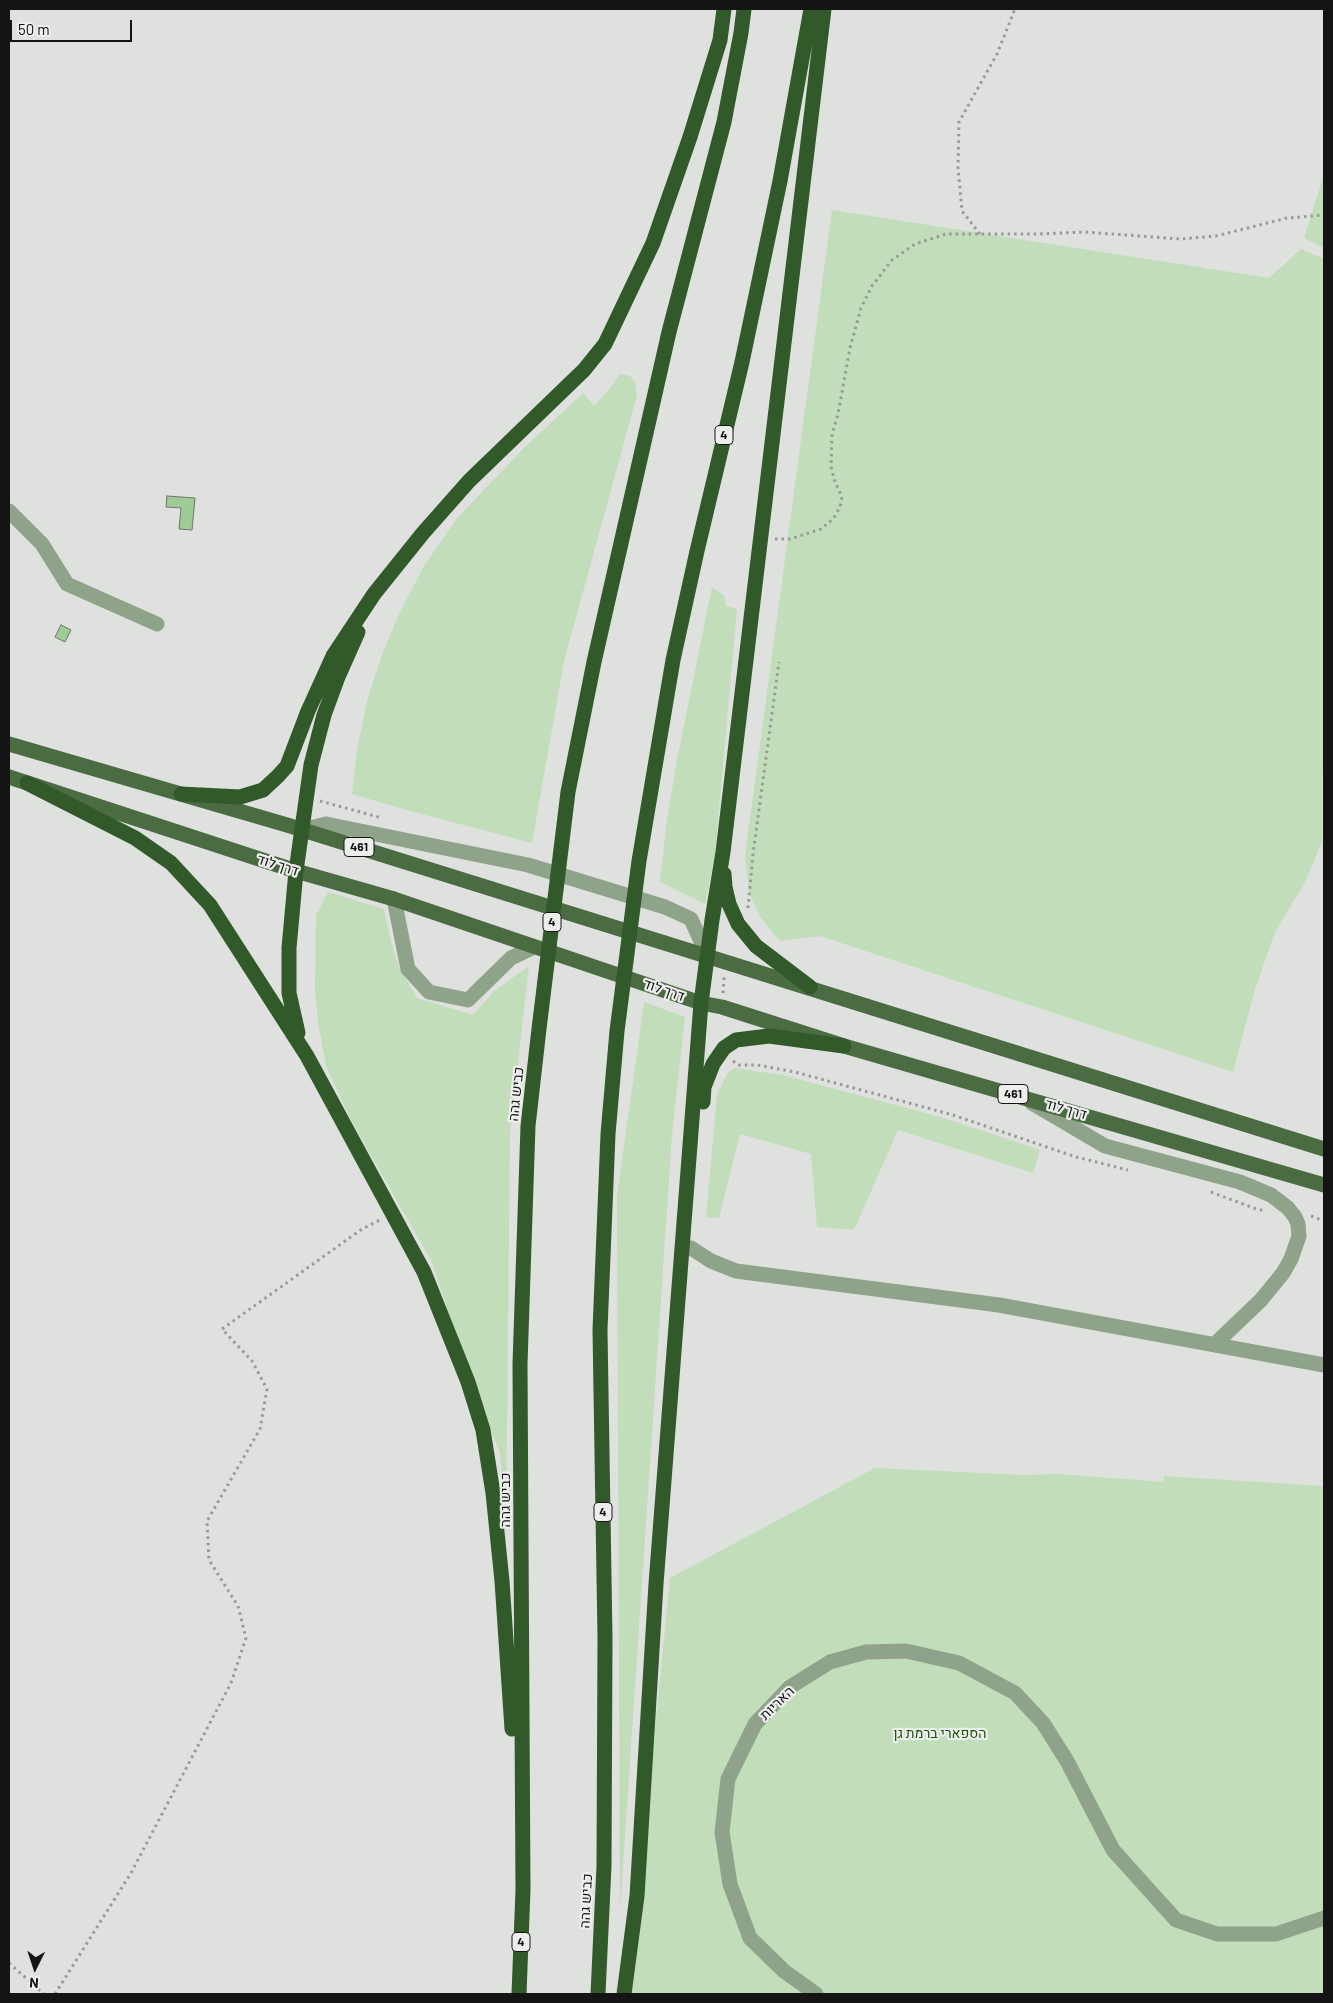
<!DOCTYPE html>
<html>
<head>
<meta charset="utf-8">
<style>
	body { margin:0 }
	#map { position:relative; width:1333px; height:2003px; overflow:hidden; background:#dfe1de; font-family:Barlow,sans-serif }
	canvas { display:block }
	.frame { position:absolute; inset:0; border:10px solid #131413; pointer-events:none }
	.north { position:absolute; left:10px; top:1943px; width:50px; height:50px; -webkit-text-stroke:4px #ecefeb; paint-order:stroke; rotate:184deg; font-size:14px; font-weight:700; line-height:20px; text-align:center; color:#131413 }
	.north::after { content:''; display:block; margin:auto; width:18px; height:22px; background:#131413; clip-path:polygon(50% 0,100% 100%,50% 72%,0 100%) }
	.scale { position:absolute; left:10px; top:20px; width:122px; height:22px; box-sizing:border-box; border:2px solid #131413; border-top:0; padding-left:6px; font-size:15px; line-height:18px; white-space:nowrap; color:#131413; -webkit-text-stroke:4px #ecefeb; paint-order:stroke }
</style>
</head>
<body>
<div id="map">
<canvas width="1333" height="2003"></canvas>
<div class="frame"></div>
<div class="north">N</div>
<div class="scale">50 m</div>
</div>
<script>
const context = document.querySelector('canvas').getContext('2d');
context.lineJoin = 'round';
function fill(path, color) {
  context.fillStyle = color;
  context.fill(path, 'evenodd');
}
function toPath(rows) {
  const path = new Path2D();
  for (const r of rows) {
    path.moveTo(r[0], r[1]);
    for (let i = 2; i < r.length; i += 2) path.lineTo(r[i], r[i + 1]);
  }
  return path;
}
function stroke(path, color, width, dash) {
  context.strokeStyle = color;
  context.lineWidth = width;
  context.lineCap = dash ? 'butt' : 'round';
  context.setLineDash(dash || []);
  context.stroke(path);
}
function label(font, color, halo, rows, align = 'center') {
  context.font = font + ' Barlow,Heebo,sans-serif';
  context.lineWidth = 4.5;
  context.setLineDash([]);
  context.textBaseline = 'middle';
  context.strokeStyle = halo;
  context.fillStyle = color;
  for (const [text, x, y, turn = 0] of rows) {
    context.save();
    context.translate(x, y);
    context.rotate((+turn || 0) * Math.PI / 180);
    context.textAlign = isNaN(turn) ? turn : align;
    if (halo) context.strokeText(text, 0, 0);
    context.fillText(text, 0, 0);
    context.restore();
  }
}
const green = toPath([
	[1324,174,1324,248,1304,238],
	[832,210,1269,278,1301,249,1324,259,1324,765,1322,775,1322,842,1304,884,1275,932,1255,989,1233,1072,820,936,780,941,760,917,749,893,745,856],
	[620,374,630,376,635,382,637,395,564,661,532,843,414,812,352,794,357,750,368,697,382,655,399,614,424,566,458,517,525,447,583,393,594,406,610,388],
	[712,587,724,596,726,606,737,609,715,854,705,904,660,882,666,827,677,760],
	[328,892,384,909,391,942,399,967,417,998,473,1015,494,991,529,966,510,1134,506,1525,500,1453,472,1383,431,1260,352,1122,326,1066,318,1022,315,988,316,915],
	[644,1002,685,1017,672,1135,620,1911,617,1196],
	[734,1068,783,1075,944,1118,1040,1150,1033,1173,898,1130,854,1230,817,1227,811,1154,740,1134,719,1218,706,1217,717,1095,727,1074],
	[875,1468,1026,1475,1058,1474,1164,1482,1164,1476,1324,1486,1324,1994,629,1994,670,1578]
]);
const building = toPath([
	[167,496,195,498,192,530,179,529,181,508,166,507,167,496],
	[61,625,71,630,65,642,55,637,61,625]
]);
const path = toPath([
	[980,234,962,211,958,167,959,122,997,54,1015,9],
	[775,539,790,539,821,529,833,519,840,507,842,497,835,482,831,467,832,434,838,414,850,348,861,308,872,286,892,260,915,244,946,234,1038,234,1085,232,1181,239,1216,236,1287,218,1324,215],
	[320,801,382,818],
	[748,908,753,854,779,662],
	[723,993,724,977],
	[733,1061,739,1065,757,1065,795,1072,953,1115,1076,1157,1128,1170],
	[1211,1192,1259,1210,1264,1210],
	[1311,1216,1324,1221],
	[9,1963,44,1994],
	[55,1994,131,1873,231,1683,246,1638,238,1606,209,1560,207,1521,260,1429,267,1389,252,1361,222,1329,362,1229,380,1220]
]);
const minor = toPath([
	[9,511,42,544,67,584,157,624],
	[302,830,326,824,528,865,665,907,691,919,707,955],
	[394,899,408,969,429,992,468,1000,511,958,534,947],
	[1032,1103,1105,1146,1240,1182,1271,1195,1288,1208,1295,1217,1298,1224,1299,1236,1291,1259,1283,1273,1261,1300,1215,1344],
	[691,1248,711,1261,736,1271,999,1305,1324,1365],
	[816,1994,784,1971,750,1938,730,1884,722,1832,728,1779,755,1724,790,1687,830,1662,866,1652,906,1651,959,1663,1015,1693,1043,1723,1067,1761,1113,1850,1176,1920,1217,1934,1276,1934,1324,1918]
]);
const major = toPath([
	[9,744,287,825,1324,1149],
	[9,777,296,871,394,899,701,1003,722,1007,844,1046,1324,1185]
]);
const highway = toPath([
	[27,783,135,838,171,863,210,905,307,1056,424,1272,468,1382,483,1430,493,1493,502,1581,512,1729],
	[181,794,240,797,263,790,278,776,287,766,308,711,333,656,374,594,423,533,469,481,584,370,605,344,653,243,690,137,720,40,724,9],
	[724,874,725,887,729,904,738,924,756,946,810,987],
	[298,1033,289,993,289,948,296,871,311,765,324,715,338,677,358,632],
	[703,1102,704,1087,713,1064,724,1048,736,1040,769,1036,844,1046],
	[519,1994,523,1890,520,1364,528,1126,539,1029,568,792,594,662,669,332,724,122,741,33,744,9],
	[598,1994,604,1866,605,1638,600,1330,608,1134,617,1031,639,861,673,660,697,551,742,362,780,181,811,9],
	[624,1994,637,1896,656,1584,701,1003,712,920,723,852,824,9]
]);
const shields = [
	[724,435,18],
	[359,847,30],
	[552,922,18],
	[1013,1094,30],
	[603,1512,18],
	[521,1942,18]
];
const shieldNames = [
	["4",724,435],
	["461",359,847],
	["4",552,922],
	["461",1013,1094],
	["4",603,1512],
	["4",521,1942]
];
const streetNames = [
	["דרך לוד",278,865,18],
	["דרך לוד",664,990,19],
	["כביש גהה",516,1094,-84],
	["דרך לוד",1066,1109,16],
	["כביש גהה",505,1500,-90],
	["האריות",777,1703,-44],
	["כביש גהה",586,1901,-87]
];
const parkNames = [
	["הספארי ברמת גן",940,1733]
];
fill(green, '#c1ddba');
fill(building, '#9fcb95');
stroke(building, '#717370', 1);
stroke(path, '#989a97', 3, [2.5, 4]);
stroke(minor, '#8fa28a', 15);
stroke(major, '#4b6c43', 15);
stroke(highway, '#325929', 15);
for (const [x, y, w] of shields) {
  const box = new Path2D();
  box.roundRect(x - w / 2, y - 9.5, w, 19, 4);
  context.fillStyle = '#ecefeb';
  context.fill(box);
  stroke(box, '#131413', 1);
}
label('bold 12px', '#131413', null, shieldNames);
label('14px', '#131413', '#ecefeb', streetNames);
label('14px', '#1b5309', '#ecefeb', parkNames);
</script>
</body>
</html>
